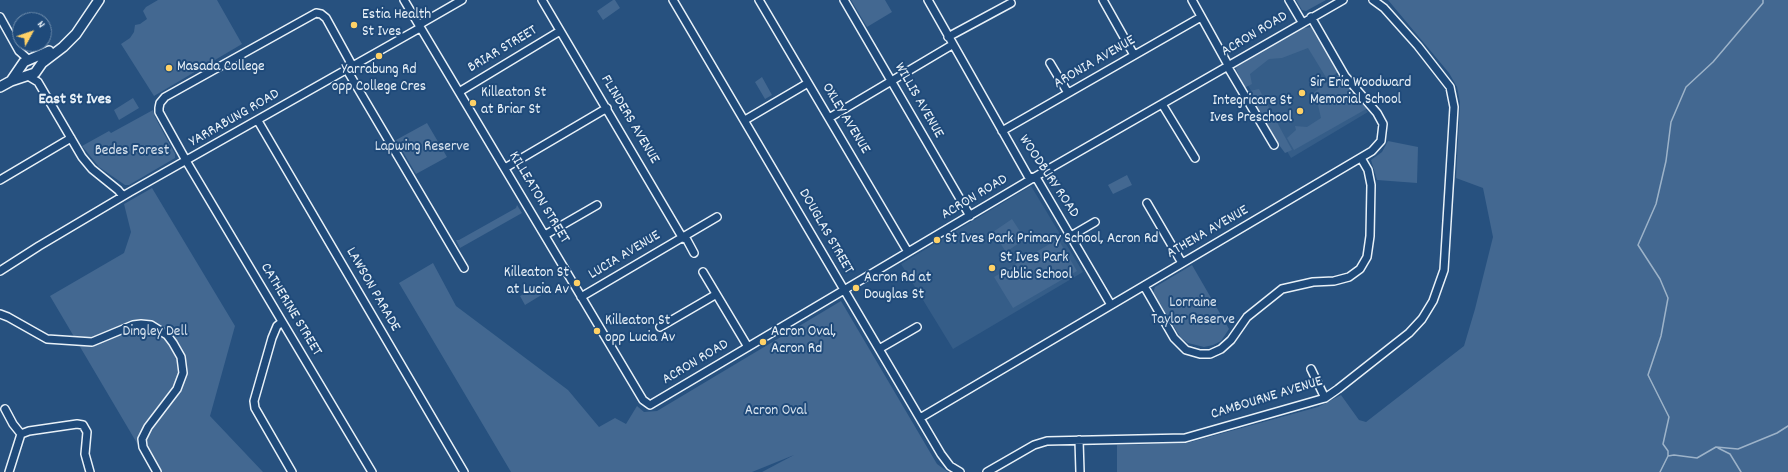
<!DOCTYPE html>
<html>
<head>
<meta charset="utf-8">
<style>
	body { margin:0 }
	#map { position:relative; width:1788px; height:472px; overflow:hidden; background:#27517f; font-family:Dekko,sans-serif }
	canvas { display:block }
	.north { position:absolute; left:12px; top:12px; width:40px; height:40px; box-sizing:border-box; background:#1f4a7a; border:1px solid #6f8dac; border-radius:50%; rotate:50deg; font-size:11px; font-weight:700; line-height:16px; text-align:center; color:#e8f1f8 }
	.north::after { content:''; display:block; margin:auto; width:14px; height:18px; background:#ffd166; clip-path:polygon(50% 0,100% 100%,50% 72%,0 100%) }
</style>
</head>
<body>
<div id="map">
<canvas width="1788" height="472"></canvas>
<div class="north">N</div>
</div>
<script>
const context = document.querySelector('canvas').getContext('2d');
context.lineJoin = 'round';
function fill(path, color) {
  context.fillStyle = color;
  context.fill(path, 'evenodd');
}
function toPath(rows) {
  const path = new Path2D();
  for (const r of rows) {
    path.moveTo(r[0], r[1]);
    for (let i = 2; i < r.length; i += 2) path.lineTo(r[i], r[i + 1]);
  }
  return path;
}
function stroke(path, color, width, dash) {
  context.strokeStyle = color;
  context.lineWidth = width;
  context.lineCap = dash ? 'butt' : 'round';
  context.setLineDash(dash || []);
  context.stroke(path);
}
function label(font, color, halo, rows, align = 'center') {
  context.font = font + ' Dekko,sans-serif';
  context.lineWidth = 4;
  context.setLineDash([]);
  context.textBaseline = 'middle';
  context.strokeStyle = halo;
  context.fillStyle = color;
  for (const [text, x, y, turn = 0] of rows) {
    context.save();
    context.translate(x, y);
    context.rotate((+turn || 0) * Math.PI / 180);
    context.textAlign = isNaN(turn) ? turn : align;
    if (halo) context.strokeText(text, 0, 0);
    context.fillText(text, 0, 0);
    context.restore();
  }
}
const built = toPath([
	[1311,30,1338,78,1368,112,1291,158,1240,72],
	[1031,186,1083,272,953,349,901,264]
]);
const green = toPath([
	[158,0,217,0,242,44,154,96,121,44,130,38,134,32,135,25,140,24,147,19,143,11,146,7],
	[613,0,615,0,620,8,603,20,597,11],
	[851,0,885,0,892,12,867,27],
	[1296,0,1326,0,1306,11,1302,10],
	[1388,0,1788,0,1788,472,1117,472,1117,445,1187,443,1318,407,1341,395,1359,420,1366,422,1464,346,1475,309,1493,237,1483,188,1456,178,1460,103,1457,87,1449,73],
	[1311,27,1324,42,1340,71,1327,79,1308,48,1282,58,1269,59,1250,74,1252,84,1244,88,1234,64,1273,42,1275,44,1298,29],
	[1341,74,1368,108,1294,150,1287,138,1296,130,1295,126,1307,127,1321,118,1318,105,1310,96,1324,84],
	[762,77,772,95,765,99,755,82],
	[1259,89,1292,150,1285,153,1264,125,1245,92],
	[133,98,139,108,119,120,114,110],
	[153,110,155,117,175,154,175,158,129,185,125,185,99,167,82,146,109,131,111,133],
	[427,123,447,157,416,174,396,140],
	[1388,141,1418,147,1417,183,1377,180,1371,160,1382,152],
	[1127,175,1132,185,1113,194,1108,185],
	[152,188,235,326,210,416,263,472,154,472,50,296,124,253,131,232,124,204],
	[517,205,522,213,460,248,456,240,459,240,516,208],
	[1012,219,1025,239,1006,252,993,232],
	[1058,239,1077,271,1013,308,994,277],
	[433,263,456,306,568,390,599,427,615,418,626,424,637,406,644,412,657,411,841,301,937,464,948,472,762,472,794,455,752,472,511,472,399,283],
	[1192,265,1229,329,1221,341,1213,345,1204,347,1188,343,1181,338,1153,293,1155,287],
	[538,286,543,294,525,305,520,296]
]);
const stream = toPath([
	[1716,447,1738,449,1777,433,1788,426],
	[1718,448,1730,454,1741,472],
	[1668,456,1668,451,1663,444,1669,417,1648,375,1661,336,1668,298,1660,279,1638,245,1656,204,1666,161,1671,122,1686,87,1713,62,1763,3,1763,0],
	[1660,472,1668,456,1674,455,1697,458,1716,447]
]);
const minor = toPath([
	[404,0,643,400,650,405,1033,178,1343,0],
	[542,0,682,237,687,240,694,253],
	[673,0,941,454,950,466,960,472],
	[759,0,908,252],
	[844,0,970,216],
	[928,0,1028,176,1037,179,1111,305],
	[1103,0,1134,55],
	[1192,0,1227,63,1229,69,1274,145],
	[1289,0,1302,22],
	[0,17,19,51,29,60],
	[948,37,1011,3],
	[1050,63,1068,93],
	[353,67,326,18,321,14,316,13,165,97,160,103,159,108,159,112,188,164,372,472],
	[347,70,464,268],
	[28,76,38,82,82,157,92,169,118,190,123,196],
	[459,92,560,31],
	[1162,104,1195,158],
	[829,118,952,45],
	[745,120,808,83],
	[258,121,464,472],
	[1002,131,1201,17],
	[505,168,607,108],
	[0,180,71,138],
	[1147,203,1182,263],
	[545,235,597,205],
	[1071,236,1095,222],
	[0,271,39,246,130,192,418,29,422,23,462,0],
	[703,272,748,347],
	[1144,286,1174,338,1186,350,1200,354,1210,354,1221,349,1231,340,1247,317,1282,289,1313,282,1334,281,1349,277,1360,269,1367,257,1370,236,1371,185,1368,170,1361,158],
	[581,297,717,217],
	[0,314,8,317,47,339,92,342,133,325,141,324,151,325,167,335,173,343,181,357,183,373,177,389,148,427,142,439,143,447,157,472],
	[282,322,277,326,272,338,254,401,255,408,292,472],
	[660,327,715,295],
	[879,349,917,327],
	[1311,369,1325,398],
	[5,409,13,424,21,434],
	[920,418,1372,151,1381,141,1383,124,1377,113,1345,76,1311,17],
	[1079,440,1080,472],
	[9,472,21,434,29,431,77,424,83,425,87,432,85,454,90,472],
	[987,472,1034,445,1047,441,1185,438,1325,398,1338,389,1409,333,1422,319,1433,301,1444,270,1454,107,1450,87,1418,46,1384,8,1373,0]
]);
const major = toPath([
	[11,81,24,62,49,51],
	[0,87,11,81,35,73,42,63,63,47,76,34,99,0]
]);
const markers = [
	[354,25,4,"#ffd166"],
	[379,56,4,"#ffd166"],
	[169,68,4,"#ffd166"],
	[1302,93,4,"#ffd166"],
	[473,103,4,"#ffd166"],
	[1300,111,4,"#ffd166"],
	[937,240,4,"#ffd166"],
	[992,268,4,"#ffd166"],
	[577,283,4,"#ffd166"],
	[856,288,4,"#ffd166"],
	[597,331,4,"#ffd166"],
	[763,342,4,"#ffd166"]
];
const poiNames = [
	["Estia Health",362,16],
	["St Ives",362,33],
	["Masada College",177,68],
	["Yarrabung Rd",379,71,"center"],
	["opp College Cres",379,88,"center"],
	["Sir Eric Woodward",1310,84],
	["Memorial School",1310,101],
	["Killeaton St",481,94],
	["at Briar St",481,111],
	["Integricare St",1292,102,"right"],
	["Ives Preschool",1292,119,"right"],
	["St Ives Park Primary School, Acron Rd",945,240],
	["St Ives Park",1000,259],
	["Public School",1000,276],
	["Killeaton St",569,274,"right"],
	["at Lucia Av",569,291,"right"],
	["Acron Rd at",864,279],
	["Douglas St",864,296],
	["Killeaton St",605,322],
	["opp Lucia Av",605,339],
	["Acron Oval,",771,333],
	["Acron Rd",771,350]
];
const streetNames = [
	["ACRON ROAD",1255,35,-31],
	["BRIAR STREET",503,50,-31],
	["ARONIA AVENUE",1095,63,-30],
	["WILLIS AVENUE",918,101,60],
	["YARRABUNG ROAD",235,119,-30],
	["OXLEY AVENUE",845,119,59],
	["FLINDERS AVENUE",629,120,59],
	["WOODBURY ROAD",1048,177,56],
	["KILLEATON STREET",538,198,59],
	["ACRON ROAD",975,198,-31],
	["DOUGLAS STREET",825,232,60],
	["ATHENA AVENUE",1208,233,-30],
	["LUCIA AVENUE",625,256,-31],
	["LAWSON PARADE",372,290,60],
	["CATHERINE STREET",290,310,59],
	["ACRON ROAD",696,363,-31],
	["CAMBOURNE AVENUE",1267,399,-17]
];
const parkNames = [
	["Lapwing Reserve",422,148],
	["Bedes Forest",132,152],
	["Lorraine",1193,304],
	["Taylor Reserve",1193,321],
	["Dingley Dell",155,333],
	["Acron Oval",776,412]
];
const neighbourhoodNames = [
	["East St Ives",75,101]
];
fill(built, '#355d88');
fill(green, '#436891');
stroke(stream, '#9db3c9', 1.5);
stroke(minor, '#e8f1f8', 10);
stroke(major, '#e8f1f8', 12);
stroke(minor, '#1f4a7a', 7);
stroke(major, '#1f4a7a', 9);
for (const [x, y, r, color] of markers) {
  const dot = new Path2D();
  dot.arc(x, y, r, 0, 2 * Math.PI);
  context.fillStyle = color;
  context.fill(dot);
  stroke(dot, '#1f4a7a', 1.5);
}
label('15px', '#e8f1f8', '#1f4a7a', poiNames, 'left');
label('15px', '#e8f1f8', '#1f4a7a', streetNames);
label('15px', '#d8e3ee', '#1f4a7a', parkNames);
label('bold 16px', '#e8f1f8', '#1f4a7a', neighbourhoodNames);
</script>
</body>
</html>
